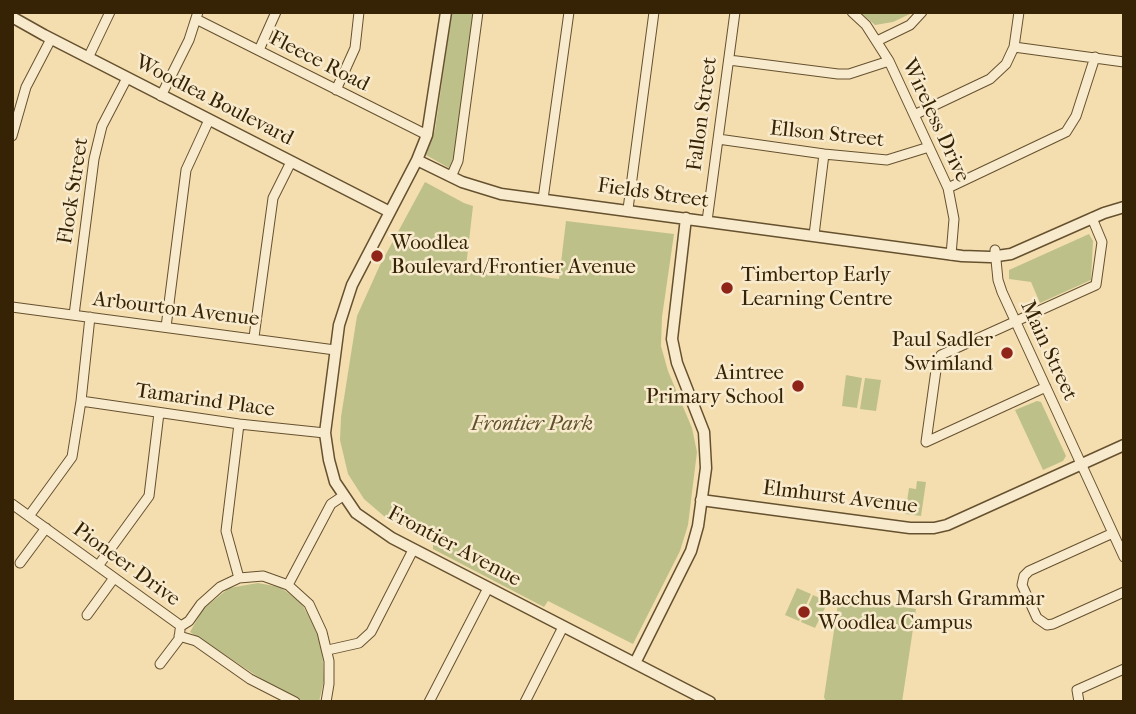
<!DOCTYPE html>
<html>
<head>
<meta charset="utf-8">
<style>
	body { margin:0 }
	#map { position:relative; width:1136px; height:714px; overflow:hidden; background:#f4deb0; font-family:"IM FELL French Canon",serif }
	canvas { display:block }
	.frame { position:absolute; inset:0; border:14px solid #362204; pointer-events:none }
</style>
</head>
<body>
<div id="map">
<canvas width="1136" height="714"></canvas>
<div class="frame"></div>
</div>
<script>
const context = document.querySelector('canvas').getContext('2d');
context.lineJoin = 'round';
function fill(path, color) {
  context.fillStyle = color;
  context.fill(path, 'evenodd');
}
function toPath(rows) {
  const path = new Path2D();
  for (const r of rows) {
    path.moveTo(r[0], r[1]);
    for (let i = 2; i < r.length; i += 2) path.lineTo(r[i], r[i + 1]);
  }
  return path;
}
function stroke(path, color, width, dash) {
  context.strokeStyle = color;
  context.lineWidth = width;
  context.lineCap = dash ? 'butt' : 'round';
  context.setLineDash(dash || []);
  context.stroke(path);
}
function label(font, color, halo, rows, align = 'center') {
  context.font = font + ' "IM FELL French Canon",serif';
  context.lineWidth = 5;
  context.setLineDash([]);
  context.textBaseline = 'middle';
  context.strokeStyle = halo;
  context.fillStyle = color;
  for (const [text, x, y, turn = 0] of rows) {
    context.save();
    context.translate(x, y);
    context.rotate((+turn || 0) * Math.PI / 180);
    context.textAlign = isNaN(turn) ? turn : align;
    if (halo) context.strokeText(text, 0, 0);
    context.fillText(text, 0, 0);
    context.restore();
  }
}
const green = toPath([
	[452,12,474,12,454,156,449,168,426,155,435,130],
	[860,12,914,12,893,22,875,25],
	[425,182,464,203,473,206,466,267,559,279,566,221,674,234,662,317,661,346,668,371,692,428,697,452,695,468,688,525,680,551,633,644,548,601,544,607,433,549,433,534,410,530,385,517,364,499,348,474,340,440,341,417,357,316,380,265],
	[1089,234,1093,241,1091,280,1040,303,1031,282,1009,279,1009,270],
	[846,375,862,378,857,408,842,406],
	[865,378,881,380,876,411,860,409],
	[1037,401,1041,402,1066,456,1063,461,1043,470,1015,410],
	[917,481,926,482,921,516,905,514,909,488,916,489],
	[258,583,280,587,295,598,303,606,317,631,322,648,324,680,319,702,303,702,263,680,190,632,203,609,229,588],
	[797,588,811,594,799,621,785,615],
	[813,595,828,602,815,628,801,622],
	[839,597,916,609,902,702,826,702,824,697]
]);
const minor = toPath([
	[852,12,866,25,889,61,948,188,954,219,951,255],
	[196,19,427,135],
	[877,41,910,25,922,12],
	[1014,47,1124,62],
	[259,50,276,12],
	[88,58,110,12],
	[729,60,838,74,849,74,889,61],
	[336,90,355,48,359,12],
	[161,96,189,40,198,12],
	[914,115,990,79,1006,64,1014,47,1019,12],
	[12,136,26,87,51,39],
	[718,139,824,154,887,160,929,147],
	[451,177,458,161,478,12],
	[948,188,1066,132,1076,116,1095,57],
	[543,199,569,12],
	[628,209,654,12],
	[707,221,735,12],
	[814,235,824,154],
	[995,250,998,280,1002,292,1124,557],
	[12,307,335,350],
	[74,315,94,159,102,126,127,78],
	[166,327,186,170,209,120],
	[254,337,273,198,291,162],
	[1046,387,926,442,936,370,941,355,1096,285,1102,242,1092,218],
	[81,401,239,424,325,433],
	[12,504,181,626,189,621,201,604,220,587,239,578,263,576,288,585,309,604,322,632,329,661,329,684,326,702],
	[29,516,72,457,81,401,90,317],
	[1113,533,1029,571,1024,576,1022,585,1037,618,1047,625,1053,624,1124,592],
	[20,563,46,528],
	[98,566,149,496,159,413],
	[239,578,226,531,239,424],
	[288,585,331,504,343,496],
	[87,615,114,578],
	[179,636,196,641,250,679,295,702],
	[328,650,359,643,371,632,413,550],
	[160,664,179,639,180,630],
	[429,702,488,588],
	[525,702,563,627],
	[1079,702,1077,690,1124,669]
]);
const tertiary = toPath([
	[446,12,427,135,417,160,352,285,339,325,325,433,329,460,335,482,356,513,392,538,710,702],
	[12,17,44,35,390,212],
	[417,160,462,182,501,194,962,256,990,257,1011,254,1104,213,1124,207],
	[701,500,910,528,934,528,947,525,1124,445],
	[635,663,691,551,698,526,706,468,704,432,677,363,672,339,686,218]
]);
const markers = [
	[377,256,7,"#8f2418"],
	[727,288,7,"#8f2418"],
	[1007,353,7,"#8f2418"],
	[798,386,7,"#8f2418"],
	[804,612,7,"#8f2418"]
];
const streetNames = [
	["Fleece Road",319,62,27],
	["Woodlea Boulevard",214,101,27],
	["Fallon Street",703,114,-82],
	["Wireless Drive",935,121,65],
	["Ellson Street",827,135,6],
	["Flock Street",74,191,-81],
	["Fields Street",653,194,8],
	["Arbourton Avenue",176,310,7],
	["Main Street",1048,351,65],
	["Tamarind Place",205,401,8],
	["Elmhurst Avenue",840,498,7],
	["Frontier Avenue",454,547,28],
	["Pioneer Drive",126,565,36]
];
const poiNames = [
	["Woodlea",391,244],
	["Boulevard/Frontier Avenue",391,268],
	["Timbertop Early",741,276],
	["Learning Centre",741,300],
	["Paul Sadler",993,341,"right"],
	["Swimland",993,365,"right"],
	["Aintree",784,374,"right"],
	["Primary School",784,398,"right"],
	["Bacchus Marsh Grammar",818,600],
	["Woodlea Campus",818,624]
];
const parkNames = [
	["Frontier Park",532,425]
];
fill(green, '#bec089');
stroke(minor, '#66512f', 11);
stroke(tertiary, '#66512f', 13);
stroke(minor, '#f8eacc', 9);
stroke(tertiary, '#f8eacc', 10);
for (const [x, y, r, color] of markers) {
  const dot = new Path2D();
  dot.arc(x, y, r, 0, 2 * Math.PI);
  context.fillStyle = color;
  context.fill(dot);
  stroke(dot, '#f8eacc', 2.5);
}
label('21px', '#362204', '#f8eacc', streetNames);
label('21px', '#362204', '#f8eacc', poiNames, 'left');
label('italic 21px', '#5f512c', '#f8eacc', parkNames);
</script>
</body>
</html>
